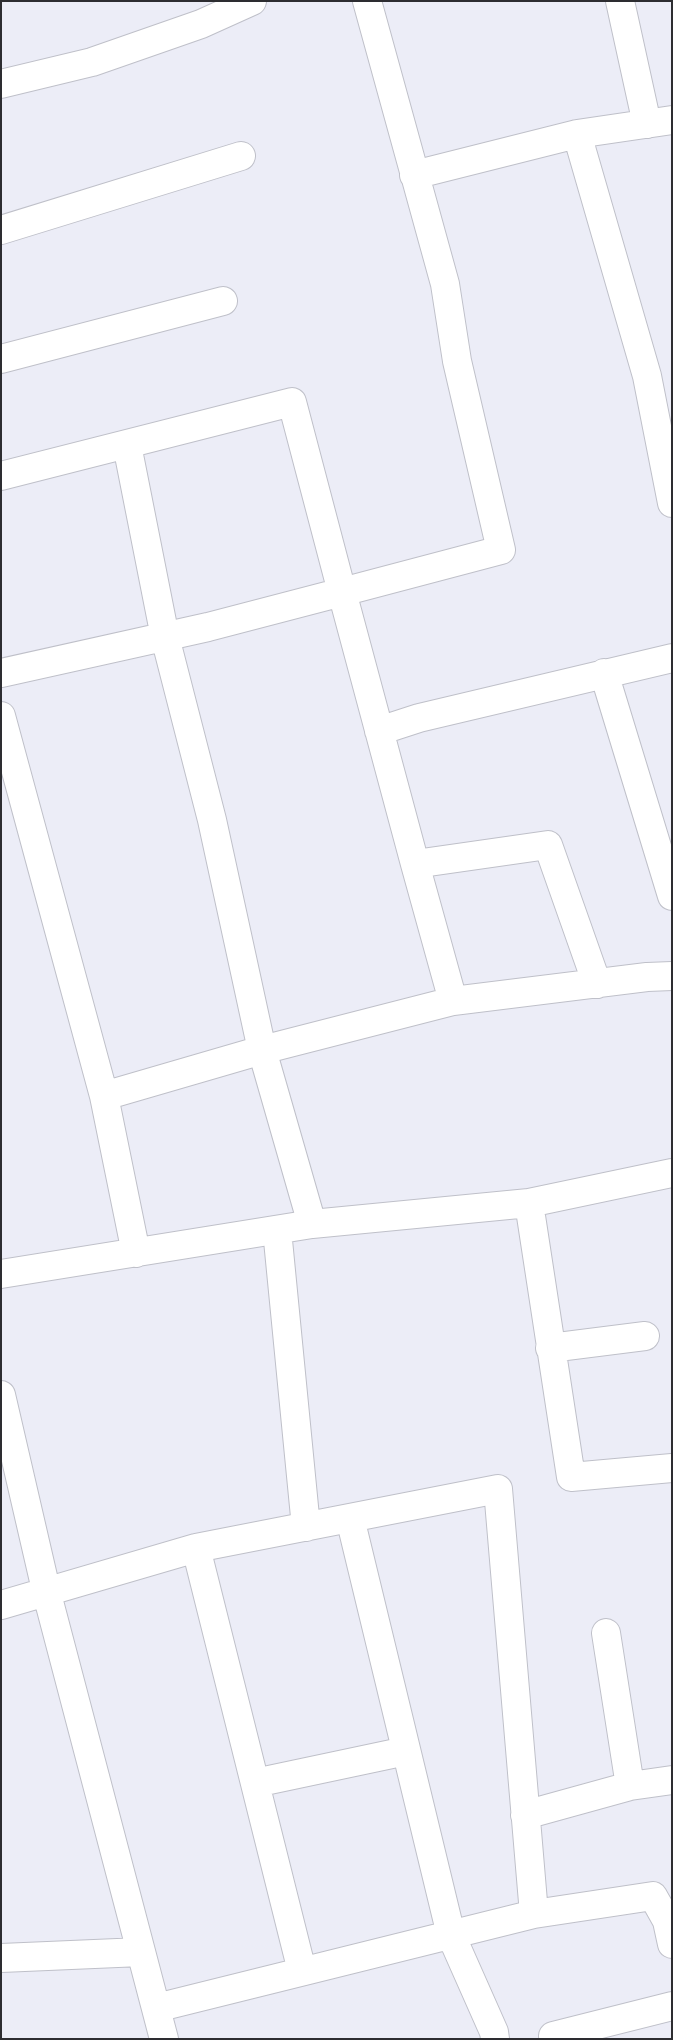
<!DOCTYPE html>
<html>
<head>
<meta charset="utf-8">
<style>
	body { margin:0 }
	#map { position:relative; width:673px; height:2040px; overflow:hidden; background:#ecedf7; font-family:"Asap Condensed",sans-serif }
	canvas { display:block }
	.frame { position:absolute; inset:0; border:2px solid #2d2d31; pointer-events:none }
</style>
</head>
<body>
<div id="map">
<canvas width="673" height="2040"></canvas>
<div class="frame"></div>
</div>
<script>
const context = document.querySelector('canvas').getContext('2d');
context.lineJoin = 'round';
function toPath(rows) {
  const path = new Path2D();
  for (const r of rows) {
    path.moveTo(r[0], r[1]);
    for (let i = 2; i < r.length; i += 2) path.lineTo(r[i], r[i + 1]);
  }
  return path;
}
function stroke(path, color, width, dash) {
  context.strokeStyle = color;
  context.lineWidth = width;
  context.lineCap = dash ? 'butt' : 'round';
  context.setLineDash(dash || []);
  context.stroke(path);
}
const street = toPath([
	[620,1,647,124],
	[1,84,92,62,201,24,252,1],
	[577,134,647,376,672,503],
	[414,175,577,134,672,120],
	[1,230,241,156],
	[1,359,223,301],
	[127,445,165,637,212,820,262,1050,104,1096,136,1253],
	[1,476,292,402,342,592,501,550,457,361,445,284,367,1],
	[1,673,208,627,342,592,415,864,453,1001],
	[604,673,672,896],
	[1,716,104,1096],
	[379,731,419,718,672,658],
	[415,864,548,845,597,984],
	[529,1203,571,1477,672,1468],
	[312,1224,529,1203,672,1173],
	[277,1230,306,1527],
	[1,1274,312,1224,262,1050,453,1001,647,977,672,976],
	[550,1348,645,1336],
	[1,1395,47,1594,164,2039],
	[350,1518,451,1935,494,2032,495,2039],
	[196,1548,302,1971],
	[1,1605,196,1548,498,1489,534,1914,156,2008],
	[606,1633,630,1786],
	[255,1783,406,1751],
	[525,1815,630,1786,672,1780],
	[534,1914,653,1896,667,1921,672,1944],
	[1,1958,141,1952],
	[553,2036,672,2006]
]);
stroke(street, '#bfc0c9', 30);
stroke(street, '#fff', 28);
</script>
</body>
</html>
